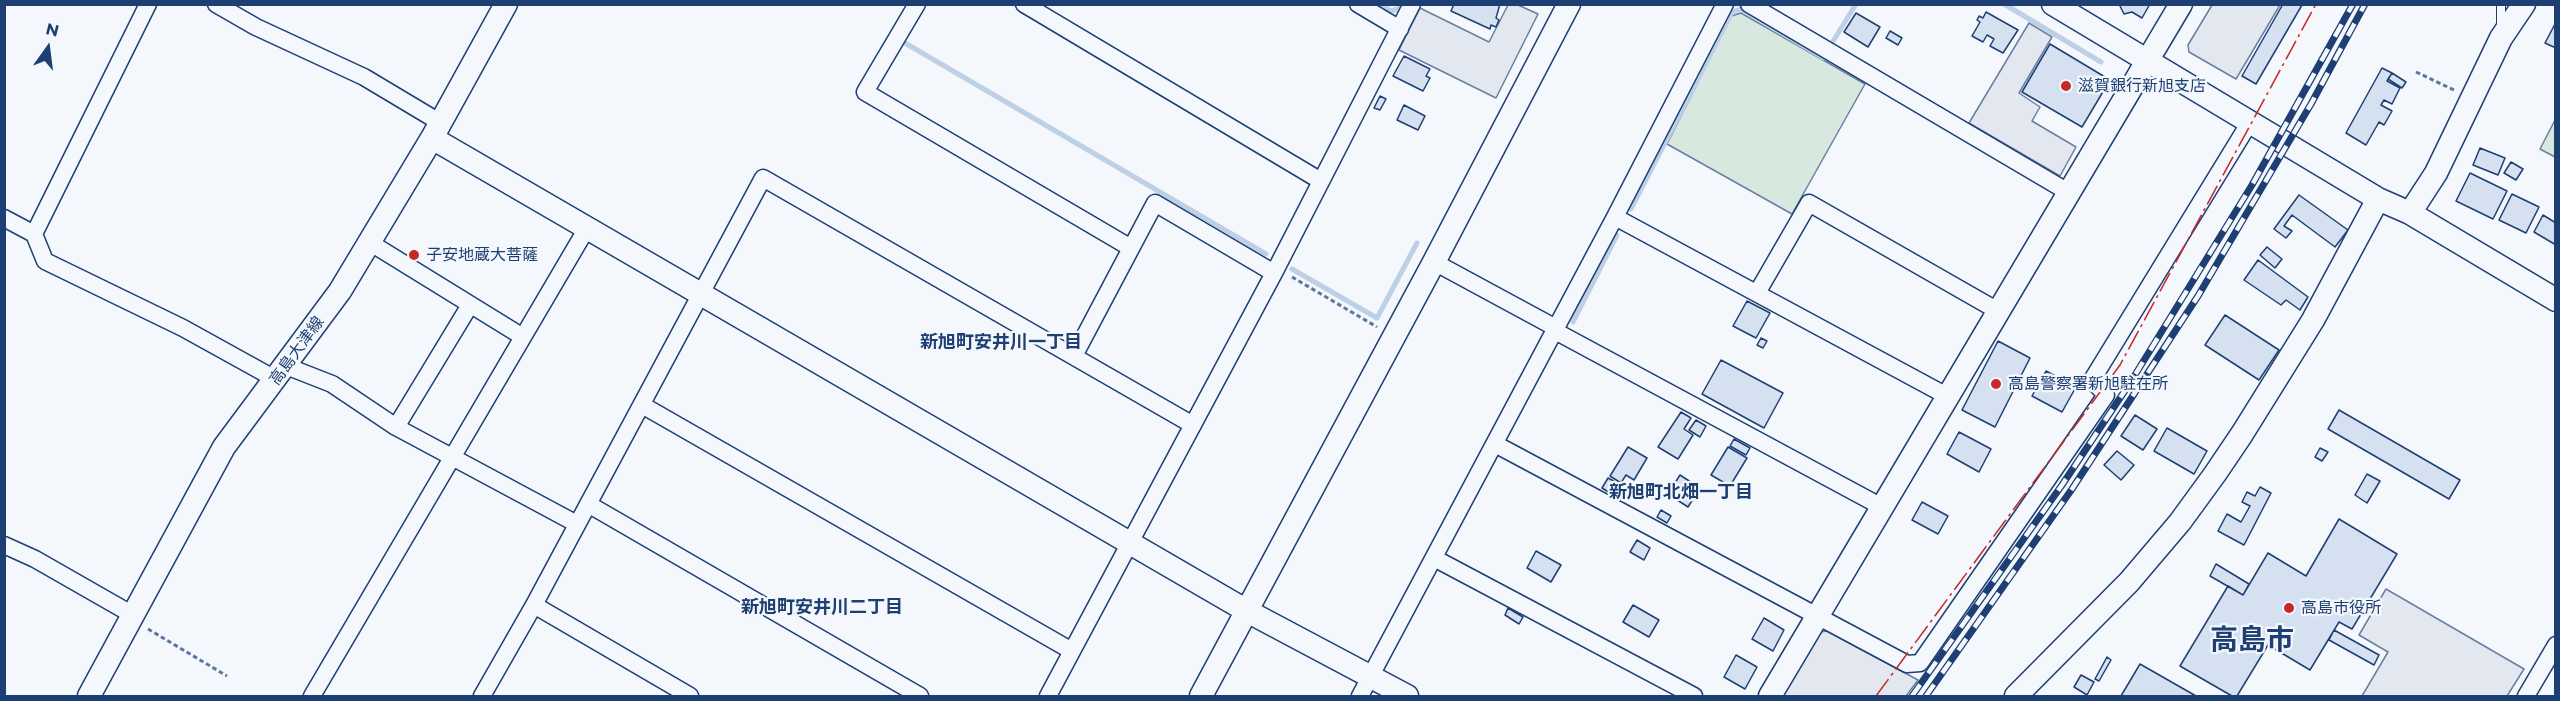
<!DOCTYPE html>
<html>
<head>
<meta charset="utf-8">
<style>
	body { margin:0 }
	#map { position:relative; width:2560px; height:701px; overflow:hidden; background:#f4f7fb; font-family:Montserrat,sans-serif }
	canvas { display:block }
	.frame { position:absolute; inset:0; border:6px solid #1d3f73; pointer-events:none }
	.north { position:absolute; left:18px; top:18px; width:60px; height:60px; -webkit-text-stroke:4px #f4f7fb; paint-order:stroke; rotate:14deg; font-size:16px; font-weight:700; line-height:24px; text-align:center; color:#1d3f73 }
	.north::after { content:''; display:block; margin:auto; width:21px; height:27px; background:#1d3f73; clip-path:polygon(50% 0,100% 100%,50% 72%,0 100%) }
</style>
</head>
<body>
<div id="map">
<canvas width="2560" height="701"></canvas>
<div class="frame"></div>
<div class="north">N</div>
</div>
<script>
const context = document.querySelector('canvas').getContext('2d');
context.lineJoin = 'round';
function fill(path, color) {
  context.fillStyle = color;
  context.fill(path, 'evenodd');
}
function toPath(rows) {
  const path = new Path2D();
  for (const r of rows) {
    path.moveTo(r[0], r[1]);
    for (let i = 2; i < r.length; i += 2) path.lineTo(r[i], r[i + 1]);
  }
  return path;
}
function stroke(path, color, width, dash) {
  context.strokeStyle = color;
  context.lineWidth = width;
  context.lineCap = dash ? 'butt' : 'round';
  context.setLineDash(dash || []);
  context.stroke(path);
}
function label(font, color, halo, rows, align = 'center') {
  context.font = font + ' Montserrat,"Noto Sans JP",sans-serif';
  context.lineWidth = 4.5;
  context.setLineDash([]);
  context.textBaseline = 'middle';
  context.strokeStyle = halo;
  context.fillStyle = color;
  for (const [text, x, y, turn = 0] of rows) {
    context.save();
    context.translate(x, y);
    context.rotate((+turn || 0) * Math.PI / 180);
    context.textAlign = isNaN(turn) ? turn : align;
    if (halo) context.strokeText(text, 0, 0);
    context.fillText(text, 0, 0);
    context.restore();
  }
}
const green = toPath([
	[1741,13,1865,84,1792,214,1667,144,1731,16,1741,13],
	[2555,120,2556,157,2555,157,2540,149,2555,120]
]);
const parking = toPath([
	[1508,5,1518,5,1538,14,1496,98,1399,50,1420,8,1489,42,1508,5],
	[2212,5,2280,5,2236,79,2189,52,2188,45,2212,5],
	[2029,23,2052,37,2019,93,2040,107,2032,121,2076,147,2060,176,1969,123,2029,23],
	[2386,589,2524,669,2507,696,2362,696,2388,652,2359,635,2386,589],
	[1827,631,1918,680,1906,696,1782,696,1820,632,1827,631]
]);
const stream = toPath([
	[1380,4,1391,11,1398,9,1400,4],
	[2004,4,2101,62],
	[905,43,1266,254],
	[1832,43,1856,4],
	[1631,209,1732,12,1741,9,1824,58],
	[1292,269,1377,318,1417,243],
	[1573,322,1617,235]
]);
const building = toPath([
	[1454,4,1500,4,1496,18,1499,20,1496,27,1491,25,1490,29,1451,11,1454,4],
	[2119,4,2150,4,2142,18,2132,12,2124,14,2119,4],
	[2283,4,2302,5,2256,84,2242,76,2283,4],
	[1986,12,2018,30,2003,53,1990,46,1994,39,1987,35,1983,42,1972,36,1980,22,1977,20,1979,16,1983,18,1986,12],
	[1856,13,1880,27,1868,47,1844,32,1856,13],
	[2556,22,2556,48,2545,43,2556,22],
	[1890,31,1902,38,1898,45,1886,38,1890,31],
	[2050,44,2110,80,2082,127,2022,92,2050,44],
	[1404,56,1430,69,1426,76,1430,78,1423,91,1393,76,1404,56],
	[2382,68,2392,73,2387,81,2400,88,2392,104,2384,100,2381,105,2392,111,2384,125,2379,122,2366,145,2346,133,2382,68],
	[2392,73,2406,82,2402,88,2388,79,2392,73],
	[1380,96,1386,99,1380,110,1374,108,1380,96],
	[1404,105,1425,116,1418,130,1397,120,1404,105],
	[2480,148,2505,158,2498,175,2473,165,2480,148],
	[2511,162,2523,169,2516,180,2504,173,2511,162],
	[2470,173,2507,191,2493,219,2456,201,2470,173],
	[2512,194,2539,207,2526,233,2499,220,2512,194],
	[2299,195,2348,230,2335,247,2292,215,2284,226,2292,231,2286,238,2274,229,2299,195],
	[2543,215,2556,223,2556,245,2534,232,2543,215],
	[2267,247,2282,259,2275,268,2260,255,2267,247],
	[2258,260,2308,297,2300,310,2286,300,2281,305,2244,280,2258,260],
	[1747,301,1770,313,1756,338,1733,326,1747,301],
	[2225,315,2279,350,2259,380,2205,345,2225,315],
	[1761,338,1767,341,1763,348,1757,345,1761,338],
	[1998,341,2030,358,1995,427,1962,410,1998,341],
	[1721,360,1783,393,1764,428,1702,394,1721,360],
	[2046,371,2076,387,2062,412,2032,396,2046,371],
	[2339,410,2460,480,2449,499,2328,429,2339,410],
	[1681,412,1691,418,1684,429,1693,435,1678,459,1658,447,1681,412],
	[2135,415,2157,429,2143,450,2121,436,2135,415],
	[1696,420,1706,426,1700,437,1689,430,1696,420],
	[2167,428,2207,451,2194,474,2154,451,2167,428],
	[1959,432,1991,449,1979,472,1947,454,1959,432],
	[1734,439,1750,448,1746,455,1730,446,1734,439],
	[1628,447,1647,458,1634,480,1626,475,1621,483,1610,476,1628,447],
	[1728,447,1747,458,1730,486,1711,475,1728,447],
	[2320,448,2328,452,2322,461,2315,457,2320,448],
	[2117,451,2134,465,2121,480,2104,465,2117,451],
	[2367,474,2380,481,2367,503,2355,495,2367,474],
	[1680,475,1700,488,1688,507,1668,494,1680,475],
	[1608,478,1623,486,1617,497,1602,488,1608,478],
	[2260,487,2271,493,2244,545,2218,531,2227,514,2241,522,2250,506,2242,502,2247,492,2255,496,2260,487],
	[1922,502,1948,516,1938,534,1912,520,1922,502],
	[1661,510,1671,516,1667,523,1657,517,1661,510],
	[2339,519,2397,554,2352,629,2339,622,2310,670,2268,645,2237,696,2232,696,2180,666,2228,586,2243,595,2268,553,2306,576,2339,519],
	[1637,540,1650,548,1644,560,1630,552,1637,540],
	[1536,551,1561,565,1551,582,1527,568,1536,551],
	[2216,564,2249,584,2243,595,2210,576,2216,564],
	[1633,605,1659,620,1649,637,1623,622,1633,605],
	[1508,608,1523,617,1519,624,1505,615,1508,608],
	[1764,618,1784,630,1773,651,1752,639,1764,618],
	[2334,630,2379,655,2374,665,2329,640,2334,630],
	[1736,655,1757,667,1745,689,1724,677,1736,655],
	[2107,657,2111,660,2099,681,2095,679,2107,657],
	[2140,664,2196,696,2121,696,2140,664],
	[2081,675,2094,682,2087,695,2074,687,2081,675]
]);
const path = toPath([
	[2416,72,2454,90],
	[1292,277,1377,327],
	[148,629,227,676]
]);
const lane = toPath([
	[2501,4,2501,29]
]);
const street = toPath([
	[216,4,256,27,364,77,441,123],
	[917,4,865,92,1131,248],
	[1024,4,1321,181],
	[1358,4,1400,29],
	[1749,4,2068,192],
	[1615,217,1947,396],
	[4,218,34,234,45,261,183,328,277,380],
	[34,234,148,4],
	[369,242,523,337],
	[1434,262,1556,328],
	[1757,293,1809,203,1998,311],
	[1555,331,1882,507],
	[1074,356,1155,203,1274,273],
	[286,366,332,384,396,427,577,524],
	[642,405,1072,651],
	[396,427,470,305],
	[1495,444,1907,664,1920,663,2106,395,2092,380,2250,122],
	[588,504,920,696],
	[4,545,35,559,133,615],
	[1434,558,1694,696],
	[534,605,690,696],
	[312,696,587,228],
	[482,696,534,605,763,178,1193,425],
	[1048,696,1274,273,1412,4],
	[1360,696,1615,217,1725,4],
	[2526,696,2556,645]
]);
const secondary = toPath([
	[2053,4,2378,199,2410,213,2556,300],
	[432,138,1247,611,1407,696],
	[2410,213,2436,173,2501,38,2524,4],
	[89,696,224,447,340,291,432,138,506,4],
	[1201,696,1434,262,1569,4],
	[1770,696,2181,4],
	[2016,696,2129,582,2180,522,2215,474,2242,434,2313,320,2378,199]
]);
const rail = toPath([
	[1912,696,2062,485,2130,383,2252,185,2353,4],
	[1926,696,2072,489,2198,296,2311,104,2365,4]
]);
const power = toPath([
	[1876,696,2120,365,2316,4]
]);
const markers = [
	[2066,86,6,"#c62828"],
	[414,255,6,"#c62828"],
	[1996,384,6,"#c62828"],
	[2289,608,6,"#c62828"]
];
const poiNames = [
	["滋賀銀行新旭支店",2078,86],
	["子安地蔵大菩薩",426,255],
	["高島警察署新旭駐在所",2008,384],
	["高島市役所",2301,608]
];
const streetNames = [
	["高島大津線",297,351,-54]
];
const neighbourhoodNames = [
	["新旭町安井川一丁目",1001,343],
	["新旭町北畑一丁目",1681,493],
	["新旭町安井川二丁目",822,608]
];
const townNames = [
	["高島市",2252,641]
];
fill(green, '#d7e8df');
stroke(green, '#687fa3', 1.5);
fill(parking, '#e3e8f0');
stroke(parking, '#687fa3', 1.5);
stroke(stream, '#bed0e5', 5);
fill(building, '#d5e0f0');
stroke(building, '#1d3f73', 1.5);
stroke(lane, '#1d3f73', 10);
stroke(street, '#1d3f73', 19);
stroke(secondary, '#1d3f73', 25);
stroke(path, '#5e769c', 3, [4.5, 3]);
stroke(lane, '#f4f7fb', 8);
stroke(street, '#f4f7fb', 16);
stroke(secondary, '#f4f7fb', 22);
stroke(rail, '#1d3f73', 7);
stroke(rail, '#f4f7fb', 4.5, [14]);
stroke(power, '#c62828', 1.5, [21, 4.5, 3, 4.5]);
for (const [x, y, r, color] of markers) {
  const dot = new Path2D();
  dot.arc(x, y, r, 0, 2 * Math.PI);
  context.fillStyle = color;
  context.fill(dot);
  stroke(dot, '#f4f7fb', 2);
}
label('16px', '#1d3f73', '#f4f7fb', poiNames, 'left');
label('16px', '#1d3f73', '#f4f7fb', streetNames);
label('bold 18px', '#1d3f73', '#f4f7fb', neighbourhoodNames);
label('bold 28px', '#1d3f73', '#f4f7fb', townNames);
</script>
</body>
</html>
